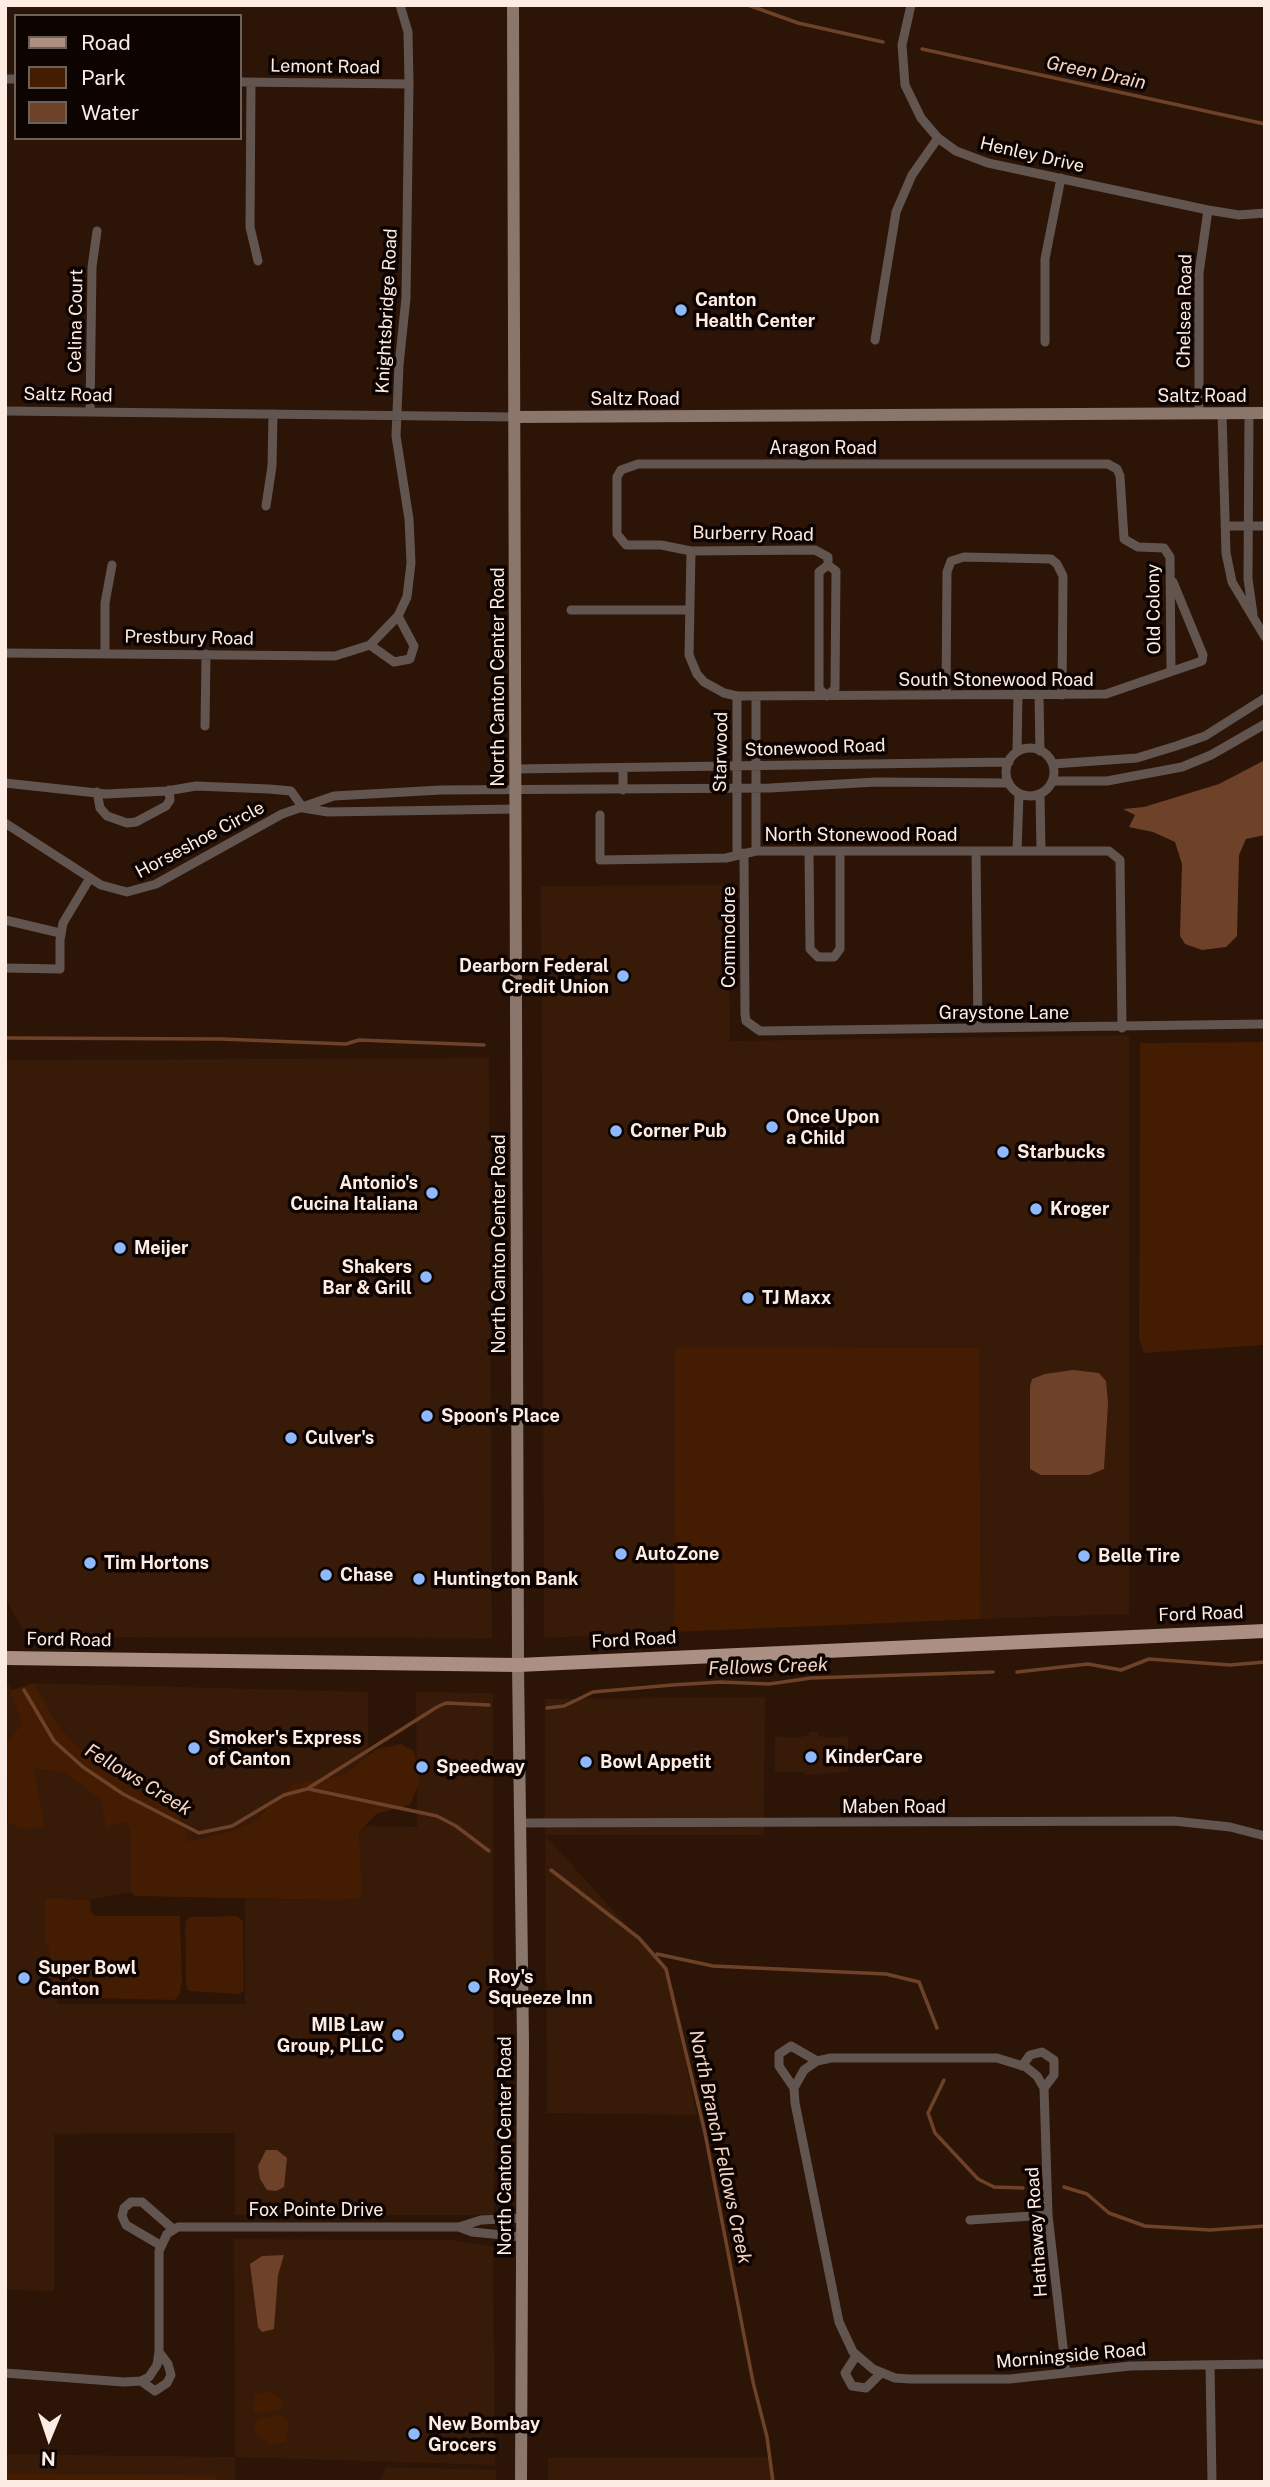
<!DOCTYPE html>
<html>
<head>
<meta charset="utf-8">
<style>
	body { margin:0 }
	#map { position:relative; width:1270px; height:2487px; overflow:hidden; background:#2c1407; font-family:"Public Sans",sans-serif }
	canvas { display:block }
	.frame { position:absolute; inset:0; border:7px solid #fdece3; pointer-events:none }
	.legend { position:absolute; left:14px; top:14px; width:228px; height:126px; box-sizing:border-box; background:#0d0402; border:2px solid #6d615c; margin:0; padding:9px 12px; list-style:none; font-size:21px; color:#fdece3 }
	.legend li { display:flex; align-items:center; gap:14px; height:35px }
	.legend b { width:35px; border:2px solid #6d615c }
	.north { position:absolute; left:14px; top:2403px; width:70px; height:70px; -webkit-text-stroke:5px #0d0402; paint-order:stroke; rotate:182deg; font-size:19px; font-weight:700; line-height:28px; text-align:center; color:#fdece3 }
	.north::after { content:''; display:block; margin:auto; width:24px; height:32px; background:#fdece3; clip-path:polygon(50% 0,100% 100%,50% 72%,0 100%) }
</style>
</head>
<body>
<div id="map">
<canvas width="1270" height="2487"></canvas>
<div class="frame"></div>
<ul class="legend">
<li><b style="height:9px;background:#aa8f82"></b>Road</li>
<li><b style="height:19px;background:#431c02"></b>Park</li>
<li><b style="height:19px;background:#6e4228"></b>Water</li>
</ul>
<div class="north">N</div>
</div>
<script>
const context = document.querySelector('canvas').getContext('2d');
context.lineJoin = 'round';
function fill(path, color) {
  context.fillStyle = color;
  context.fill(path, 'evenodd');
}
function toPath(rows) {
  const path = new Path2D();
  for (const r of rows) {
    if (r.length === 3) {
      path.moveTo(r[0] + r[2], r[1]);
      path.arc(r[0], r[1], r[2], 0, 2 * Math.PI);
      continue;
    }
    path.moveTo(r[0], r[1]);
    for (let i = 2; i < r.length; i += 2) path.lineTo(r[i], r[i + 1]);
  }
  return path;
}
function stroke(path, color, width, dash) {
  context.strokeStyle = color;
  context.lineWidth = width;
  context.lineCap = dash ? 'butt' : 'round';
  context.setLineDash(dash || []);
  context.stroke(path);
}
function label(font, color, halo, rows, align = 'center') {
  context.font = font + ' "Public Sans",sans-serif';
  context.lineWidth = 7;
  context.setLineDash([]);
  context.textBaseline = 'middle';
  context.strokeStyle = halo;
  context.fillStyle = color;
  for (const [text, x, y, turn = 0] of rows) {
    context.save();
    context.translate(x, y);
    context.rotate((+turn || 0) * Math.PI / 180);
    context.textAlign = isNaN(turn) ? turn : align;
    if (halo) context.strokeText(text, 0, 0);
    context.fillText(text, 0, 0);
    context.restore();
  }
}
const built = toPath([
	[728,885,730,1041,1129,1035,1129,1614,981,1619,979,1348,675,1348,674,1632,544,1638,541,886],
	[489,1058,492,1638,27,1637,5,1598,5,1060],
	[34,1683,368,1692,368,1756,343,1775,293,1784,253,1822,232,1831,189,1841,178,1811,140,1793,78,1747,58,1725],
	[5,1685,10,1685,22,1723,7,1742,8,1777,5,1789],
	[416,1692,493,1693,494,2215,235,2215,235,2133,54,2134,54,2291,5,2290,5,1815,8,1823,45,1826,34,1768,65,1773,100,1799,106,1827,126,1821,131,1834,131,1892,90,1900,56,1899,57,2004,245,2004,245,1899,333,1900,359,1833,367,1826,417,1827],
	[765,1697,764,1835,545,1835,666,1969,697,2115,547,2113,545,1834,545,1699],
	[809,1732,818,1732,819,1736,829,1738,848,1736,848,1772,805,1775,805,1772,775,1772,775,1736,798,1738,809,1735],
	[234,2239,451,2240,493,2246,495,2465,235,2457,235,2482,5,2482,5,2454,235,2457],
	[770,2457,776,2482,548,2482,548,2458],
	[386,2467,496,2470,496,2482,378,2482]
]);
const green = toPath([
	[1265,1042,1265,1345,1144,1353,1139,1339,1140,1043],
	[675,1347,979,1348,981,1619,674,1632],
	[34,1683,58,1725,78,1747,140,1793,178,1811,189,1841,232,1831,253,1822,293,1784,343,1775,377,1749,401,1744,414,1751,420,1781,410,1805,376,1814,359,1833,362,1898,333,1900,135,1896,131,1892,131,1834,126,1822,106,1828,100,1799,65,1773,34,1768,45,1826,25,1830,8,1823,7,1742,22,1723,10,1691],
	[45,1898,90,1900,91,1912,95,1916,180,1916,182,1981,180,1993,175,2000,54,1997,49,1948,45,1941],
	[237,1916,243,1921,244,1990,240,1994,189,1991,186,1985,185,1922,190,1917],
	[268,2391,281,2398,283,2409,256,2414,253,2410,255,2394],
	[283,2415,289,2422,286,2442,272,2444,256,2436,254,2427,258,2419],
	[5,2474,216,2475,216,2482,5,2482]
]);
const water = toPath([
	[1265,760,1265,835,1246,839,1239,855,1237,936,1226,947,1202,950,1185,944,1180,936,1182,864,1175,842,1153,832,1129,827,1135,815,1123,809,1144,807,1219,784],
	[1073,1370,1099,1373,1106,1381,1108,1403,1104,1469,1089,1475,1041,1475,1030,1469,1030,1386,1032,1379,1045,1374],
	[266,2150,277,2150,287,2158,284,2187,276,2191,267,2190,260,2179,258,2166],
	[284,2255,278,2275,274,2329,262,2332,258,2327,250,2264,262,2256]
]);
const stream = toPath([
	[748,5,798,23,883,42],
	[922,49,1265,124],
	[5,1038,221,1039,346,1044,359,1040,484,1045],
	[1017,1672,1088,1664,1121,1670,1149,1659,1230,1665,1265,1662],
	[24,1690,54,1741,83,1767,123,1794,199,1833,232,1826,284,1795,307,1789,437,1707,446,1703,489,1705],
	[547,1708,564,1706,593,1692,672,1685,721,1682,769,1684,811,1678,993,1672],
	[309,1789,437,1816,456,1826,489,1851],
	[551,1870,639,1938,666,1969,705,2133,753,2382,767,2437,773,2482],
	[657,1954,713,1966,886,1974,919,1982,937,2028],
	[944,2080,928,2113,935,2133,978,2179,994,2187,1023,2188],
	[1064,2187,1087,2194,1109,2213,1145,2226,1210,2230,1265,2226]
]);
const street = toPath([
	[911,5,902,45,905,85,921,118,938,138,956,151,988,163,1208,210,1239,215,1265,213],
	[5,79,16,79],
	[240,82,409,84],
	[251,82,250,227,258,261],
	[875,340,896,212,912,175,938,138],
	[1045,342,1045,259,1061,178],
	[5,411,515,417],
	[90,412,92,267,97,231],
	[1199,413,1199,273,1208,210],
	[1222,413,1226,553,1232,582,1265,637],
	[1249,413,1248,579,1253,614],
	[266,506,272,466,273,414],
	[1225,526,1265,526],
	[691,551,689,655,697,674,704,682,724,693,737,696,1106,694,1202,661,1203,655,1173,582],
	[828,565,828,557,815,550,691,551,661,545,626,545,617,534,617,477,621,470,638,464,1108,464,1117,469,1120,476,1124,539,1138,547,1164,548,1170,557,1171,671],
	[828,565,836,571,835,689,827,696,819,689,819,572,828,565],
	[571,610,689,610],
	[370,645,394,662,410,659,414,646,398,616],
	[5,653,335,656,370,645,398,616,407,597,411,563,409,519,396,436,399,365,406,298,409,84,408,32,400,5],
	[105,653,105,603,112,565],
	[946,695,947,572,951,561,964,557,1051,559,1057,564,1063,576,1062,695],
	[756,696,756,851],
	[1039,696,1040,751],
	[205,726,206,654],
	[1030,772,24],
	[1017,752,1018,695],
	[1053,764,1137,758,1176,746,1205,736,1265,698],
	[515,769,1009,762],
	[623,769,623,790],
	[1053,781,1107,781,1182,767,1211,755,1265,724],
	[5,783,106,794,167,791,196,786,269,789,291,791,303,808,328,812,516,809],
	[97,792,100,808,107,816,127,823,136,822,166,806,170,800,169,790],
	[1040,794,1041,851],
	[600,815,600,860,726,858,756,851,1109,851,1120,860,1122,1028],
	[5,823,101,885,127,892,156,884,282,814,334,796,441,790,770,788,876,782,1009,783],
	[809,851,810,949,818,957,834,957,840,949,840,851],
	[976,851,978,1028],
	[1017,851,1019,794],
	[744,853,745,1014,746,1021,760,1031,1265,1024],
	[737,854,737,696],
	[5,920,60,933],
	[5,968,60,969,60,940,63,923,90,878],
	[522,1823,1174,1821,1230,1827,1265,1836],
	[1022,2066,1030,2055,1042,2052,1054,2060,1054,2075,1044,2088],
	[794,2088,779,2066,779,2054,791,2046,817,2061],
	[970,2220,1048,2215],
	[523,2237,472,2232,459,2227,481,2220,523,2218],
	[160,2245,126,2225,122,2216,124,2208,131,2202,142,2202,173,2229],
	[856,2356,845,2373,852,2386,866,2388,881,2373],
	[1210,2365,1212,2482],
	[5,2373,124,2382,141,2381,149,2377,157,2365,159,2352,159,2251,167,2234,178,2227,459,2227],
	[1066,2373,1048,2215,1044,2088,1037,2076,1026,2067,997,2058,831,2058,817,2061,804,2070,794,2088,795,2103,839,2322,853,2352,873,2369,895,2378,910,2379,1010,2379,1028,2377,1130,2366,1265,2364],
	[141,2381,155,2391,167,2383,171,2375,168,2364,159,2352]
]);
const secondary = toPath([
	[513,5,518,1665,523,2041,521,2482],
	[515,417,1265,413]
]);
const primary = toPath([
	[5,1658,518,1665,1265,1631]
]);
const markers = [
	[681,310,7,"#8eb9fd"],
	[623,976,7,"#8eb9fd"],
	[772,1127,7,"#8eb9fd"],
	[616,1131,7,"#8eb9fd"],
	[1003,1152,7,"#8eb9fd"],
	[432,1193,7,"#8eb9fd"],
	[1036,1209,7,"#8eb9fd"],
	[120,1248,7,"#8eb9fd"],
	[426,1277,7,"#8eb9fd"],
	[748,1298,7,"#8eb9fd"],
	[427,1416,7,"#8eb9fd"],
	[291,1438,7,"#8eb9fd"],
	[621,1554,7,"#8eb9fd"],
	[1084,1556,7,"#8eb9fd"],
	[90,1563,7,"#8eb9fd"],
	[326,1575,7,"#8eb9fd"],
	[419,1579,7,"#8eb9fd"],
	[194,1748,7,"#8eb9fd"],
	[811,1757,7,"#8eb9fd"],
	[586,1762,7,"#8eb9fd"],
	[422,1767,7,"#8eb9fd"],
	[24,1978,7,"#8eb9fd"],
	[474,1987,7,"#8eb9fd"],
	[398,2035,7,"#8eb9fd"],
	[414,2434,7,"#8eb9fd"]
];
const streetNames = [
	["Lemont Road",325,67,1],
	["Henley Drive",1032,155,13],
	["Knightsbridge Road",387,311,-87],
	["Chelsea Road",1185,311,-89],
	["Celina Court",76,321,-89],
	["Saltz Road",68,395,1],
	["Saltz Road",1202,396],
	["Saltz Road",635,399],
	["Aragon Road",823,448],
	["Burberry Road",753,534,1],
	["Old Colony",1154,609,-91],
	["Prestbury Road",189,638,1],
	["North Canton Center Road",498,677,-90],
	["South Stonewood Road",996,680],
	["Stonewood Road",815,748,-2],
	["Starwood",721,752,-89],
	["North Stonewood Road",861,835],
	["Horseshoe Circle",200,840,-28],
	["Commodore",729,937,-90],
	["Graystone Lane",1004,1013],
	["North Canton Center Road",499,1244,-90],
	["Ford Road",1201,1614,-2],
	["Ford Road",69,1640,1],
	["Ford Road",634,1640,-3],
	["Maben Road",894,1807],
	["North Canton Center Road",505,2146,-90],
	["Fox Pointe Drive",316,2210],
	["Hathaway Road",1037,2232,-94],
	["Morningside Road",1071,2356,-5]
];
const poiNames = [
	["Canton",695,300],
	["Health Center",695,321],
	["Dearborn Federal",609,966,"right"],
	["Credit Union",609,987,"right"],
	["Once Upon",786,1117],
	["a Child",786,1138],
	["Corner Pub",630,1131],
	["Starbucks",1017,1152],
	["Antonio's",418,1183,"right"],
	["Cucina Italiana",418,1204,"right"],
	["Kroger",1050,1209],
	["Meijer",134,1248],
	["Shakers",412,1267,"right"],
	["Bar & Grill",412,1288,"right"],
	["TJ Maxx",762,1298],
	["Spoon's Place",441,1416],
	["Culver's",305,1438],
	["AutoZone",635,1554],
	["Belle Tire",1098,1556],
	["Tim Hortons",104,1563],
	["Chase",340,1575],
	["Huntington Bank",433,1579],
	["Smoker's Express",208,1738],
	["of Canton",208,1759],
	["KinderCare",825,1757],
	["Bowl Appetit",600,1762],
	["Speedway",436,1767],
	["Super Bowl",38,1968],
	["Canton",38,1989],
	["Roy's",488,1977],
	["Squeeze Inn",488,1998],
	["MIB Law",384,2025,"right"],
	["Group, PLLC",384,2046,"right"],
	["New Bombay",428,2424],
	["Grocers",428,2445]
];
const waterNames = [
	["Green Drain",1096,73,12],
	["Fellows Creek",768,1667,-2],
	["Fellows Creek",138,1780,31],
	["North Branch Fellows Creek",720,2147,78]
];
fill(built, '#371a08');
fill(green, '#431c02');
fill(water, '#6e4228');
stroke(stream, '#6e4228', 3.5);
stroke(street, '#62554f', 9);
stroke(secondary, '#8a766b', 12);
stroke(primary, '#aa8f82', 14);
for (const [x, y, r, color] of markers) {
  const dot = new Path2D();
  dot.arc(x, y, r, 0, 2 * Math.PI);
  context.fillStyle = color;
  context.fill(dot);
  stroke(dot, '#0d0402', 2.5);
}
label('18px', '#fdece3', '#0d0402', streetNames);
label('bold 18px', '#fdece3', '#0d0402', poiNames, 'left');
label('italic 19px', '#f5d6c6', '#0d0402', waterNames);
</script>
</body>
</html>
